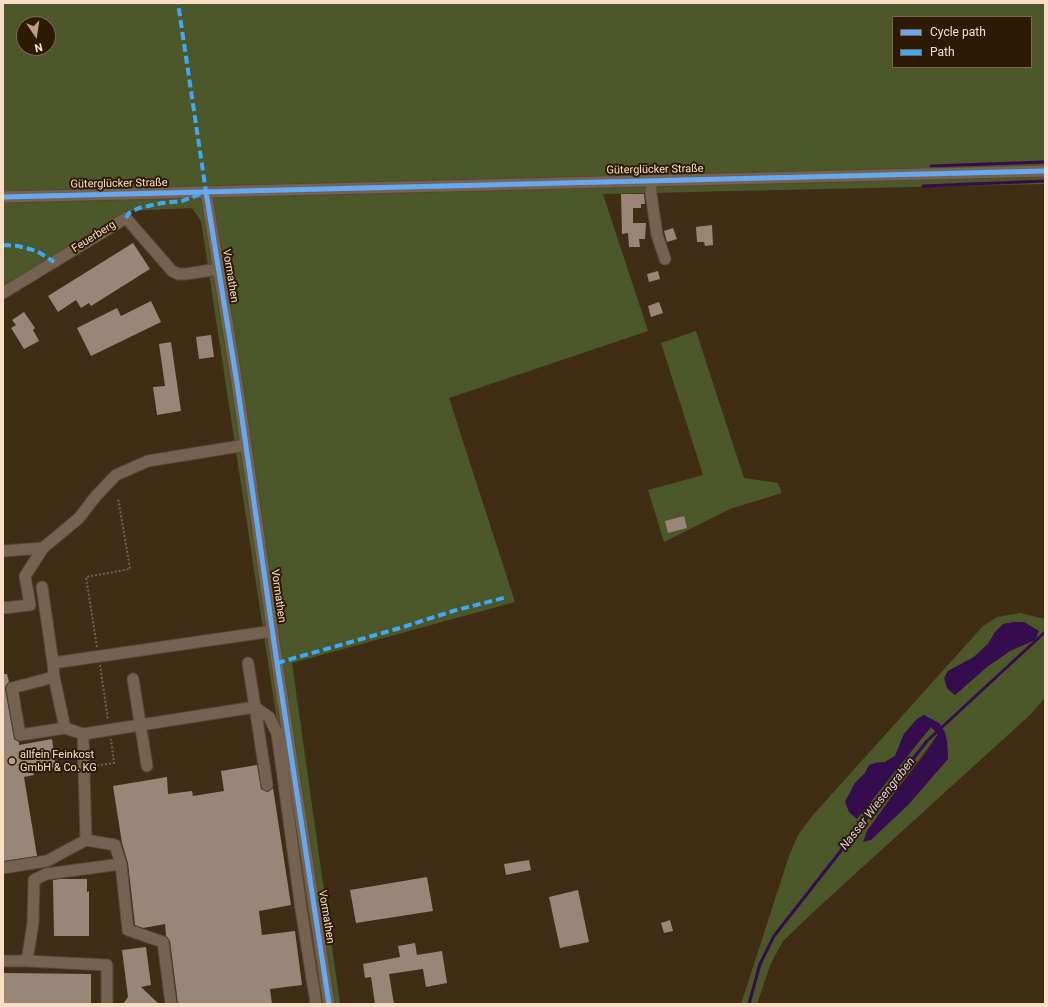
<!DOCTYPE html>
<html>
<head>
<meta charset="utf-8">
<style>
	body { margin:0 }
	#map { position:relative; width:1048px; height:1007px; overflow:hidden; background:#402d16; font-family:Roboto,sans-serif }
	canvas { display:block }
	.frame { position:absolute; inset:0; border:4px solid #f9ddc4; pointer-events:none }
	.legend { position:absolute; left:892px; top:16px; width:140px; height:52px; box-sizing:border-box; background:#2d1a05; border:1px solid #7f6851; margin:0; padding:5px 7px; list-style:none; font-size:12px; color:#f9ddc4 }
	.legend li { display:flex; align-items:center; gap:8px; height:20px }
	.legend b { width:20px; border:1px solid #7f6851 }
	.north { position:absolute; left:16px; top:16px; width:40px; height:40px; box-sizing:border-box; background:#2d1a05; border:1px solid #7f6851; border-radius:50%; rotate:167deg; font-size:11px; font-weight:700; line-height:16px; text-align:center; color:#f9ddc4 }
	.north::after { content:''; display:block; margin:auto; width:14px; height:18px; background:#b89f87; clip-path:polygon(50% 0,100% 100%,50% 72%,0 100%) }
</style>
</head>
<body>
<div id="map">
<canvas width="1048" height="1007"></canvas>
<div class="frame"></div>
<ul class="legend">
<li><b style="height:5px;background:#66a8f1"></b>Cycle path</li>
<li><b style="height:5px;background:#3fa9f5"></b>Path</li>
</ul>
<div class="north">N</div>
</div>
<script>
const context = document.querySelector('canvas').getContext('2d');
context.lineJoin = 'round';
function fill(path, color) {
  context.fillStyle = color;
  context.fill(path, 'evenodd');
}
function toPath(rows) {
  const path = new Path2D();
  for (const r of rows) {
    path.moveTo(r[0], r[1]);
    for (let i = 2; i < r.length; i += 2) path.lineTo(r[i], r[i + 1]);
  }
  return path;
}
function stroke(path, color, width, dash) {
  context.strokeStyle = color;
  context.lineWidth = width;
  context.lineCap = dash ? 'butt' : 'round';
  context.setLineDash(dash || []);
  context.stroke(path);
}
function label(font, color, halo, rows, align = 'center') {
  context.font = font + ' Roboto,sans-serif';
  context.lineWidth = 4;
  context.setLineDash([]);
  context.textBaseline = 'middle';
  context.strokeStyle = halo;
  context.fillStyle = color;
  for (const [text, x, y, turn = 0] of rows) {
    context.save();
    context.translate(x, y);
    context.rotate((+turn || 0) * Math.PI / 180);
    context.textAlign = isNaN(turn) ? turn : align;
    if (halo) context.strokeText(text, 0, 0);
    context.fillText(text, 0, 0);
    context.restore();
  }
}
const green = toPath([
	[3,3,1045,3,1045,184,603,194,648,331,449,398,515,602,292,663,340,1004,320,1004,201,221,192,208,126,211,3,287],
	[893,17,1031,17,1031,67,893,67],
	[24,24,48,24,48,48,24,48],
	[696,331,744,478,778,483,782,493,730,509,664,542,648,490,703,475,661,343],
	[1020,613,1045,619,1044,699,1031,714,822,904,783,941,771,963,757,1004,741,1004,789,856,798,835,813,815,983,626,997,617],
	[995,632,1022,645,1010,651,988,666,955,695,947,688,948,671,974,657,988,644],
	[924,715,947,741,948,759,864,842,867,831,938,734,931,727,845,802,855,783,875,763,885,762,895,756,904,734,917,719]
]);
const water = toPath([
	[1013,622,1024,622,1039,631,1035,640,1010,651,988,666,955,695,947,688,944,678,948,671,974,657,988,644,995,632,1003,624],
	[924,715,939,723,945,732,947,741,948,759,909,804,871,840,863,842,867,831,895,792,925,754,938,734,931,727,857,819,849,812,845,802,855,783,865,773,869,765,875,763,885,762,895,756,904,734,917,719]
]);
const stream = toPath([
	[931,166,1045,162],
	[923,186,1045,181],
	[749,1004,760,964,774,936,927,741,1045,632]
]);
const building = toPath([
	[621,194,644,194,645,204,641,204,641,208,633,208,633,223,646,223,645,239,639,239,640,247,629,247,628,233,622,234],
	[712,225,713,245,705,246,704,242,697,242,696,227],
	[673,228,677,239,667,242,664,231],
	[133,243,150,269,91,306,89,303,81,308,76,300,58,312,48,296],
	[658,271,660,279,649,282,647,274],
	[151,301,161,322,91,356,77,328,117,308,121,316],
	[659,302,663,313,651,317,648,306],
	[24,312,35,328,33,330,39,341,24,349,11,328,16,325,12,320],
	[211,335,214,357,199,359,196,337],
	[171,342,181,411,157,415,153,387,165,386,159,344],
	[684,516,687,528,668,533,665,521],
	[3,674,7,674,9,682,6,685,5,689,14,739,19,742,19,745,52,739,56,768,33,772,34,775,24,777,37,856,3,861],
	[257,765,261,789,268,792,273,788,291,905,259,911,262,935,295,931,302,985,270,989,272,1004,178,1004,170,941,166,936,165,924,143,928,135,925,128,863,122,843,113,786,167,777,168,794,192,791,193,796,224,791,221,771],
	[529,860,531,870,506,875,504,864],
	[427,877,433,911,356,923,350,890],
	[60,879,87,879,87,892,89,891,89,936,54,936,53,880],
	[578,890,589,942,560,948,549,897],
	[670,920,673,931,664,933,661,923],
	[415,943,417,955,442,951,447,983,426,987,423,969,389,974,394,1004,375,1004,371,977,365,978,363,964,400,957,398,946],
	[146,947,151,985,141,987,159,1004,123,1004,128,997,122,950],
	[3,973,91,974,91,1004,3,1004]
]);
const path = toPath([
	[97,647,86,577,130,569,118,498],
	[100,665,108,720],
	[93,766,114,763,111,739]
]);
const minor = toPath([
	[651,180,651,194,657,235,665,259],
	[206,192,237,383,277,663,329,1004],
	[3,197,1045,171],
	[3,293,126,218,172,271,178,274,186,274,218,269],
	[3,551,43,548],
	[42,587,53,663],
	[3,608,30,605,25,576,43,548,79,518,96,496,116,475,148,461,246,445],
	[248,663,255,707,269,717,277,733,301,909,316,1004],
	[54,677,65,728,20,735,12,688,54,677,53,663,273,631],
	[133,679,147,766],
	[65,728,83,734,255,707,267,785],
	[83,734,86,840,115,845,121,864],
	[3,868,47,861,86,840],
	[3,961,27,961,107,965,107,1004],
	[27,961,33,923,34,880,46,874,121,864,128,930,163,942,171,1004]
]);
const quiet = toPath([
	[126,218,129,213,139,208,162,203,182,201,206,192,178,3],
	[3,245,18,246,37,251,54,262],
	[277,663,400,628,453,611,507,597]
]);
const cycleway = toPath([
	[206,192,237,383,277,663,329,1004],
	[3,197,1045,171]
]);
const markers = [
	[12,761,4,"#b89f87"]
];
const streetNames = [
	["Güterglücker Straße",655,170,-1],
	["Güterglücker Straße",119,184,-1],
	["Feuerberg",94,237,-32],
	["Vormathen",230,276,81],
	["Vormathen",278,596,82],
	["Vormathen",326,917,81]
];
const poiNames = [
	["allfein Feinkost",20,755],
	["GmbH & Co. KG",20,768]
];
const waterNames = [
	["Nasser Wiesengraben",878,804,-52]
];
fill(green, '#4c572a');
fill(water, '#350d4f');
stroke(stream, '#350d4f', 3);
fill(building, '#998677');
stroke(minor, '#574736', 13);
stroke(path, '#736352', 2, [2, 2]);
stroke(minor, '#756351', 11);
stroke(quiet, '#3fa9f5', 4, [8, 4]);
stroke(cycleway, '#66a8f1', 5);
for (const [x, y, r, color] of markers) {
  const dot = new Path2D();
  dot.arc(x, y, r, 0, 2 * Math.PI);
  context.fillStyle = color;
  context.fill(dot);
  stroke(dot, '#2d1a05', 1.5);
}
label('11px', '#f9ddc4', '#2d1a05', streetNames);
label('11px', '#f9ddc4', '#2d1a05', poiNames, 'left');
label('italic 12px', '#d9c7f2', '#2d1a05', waterNames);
</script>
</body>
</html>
